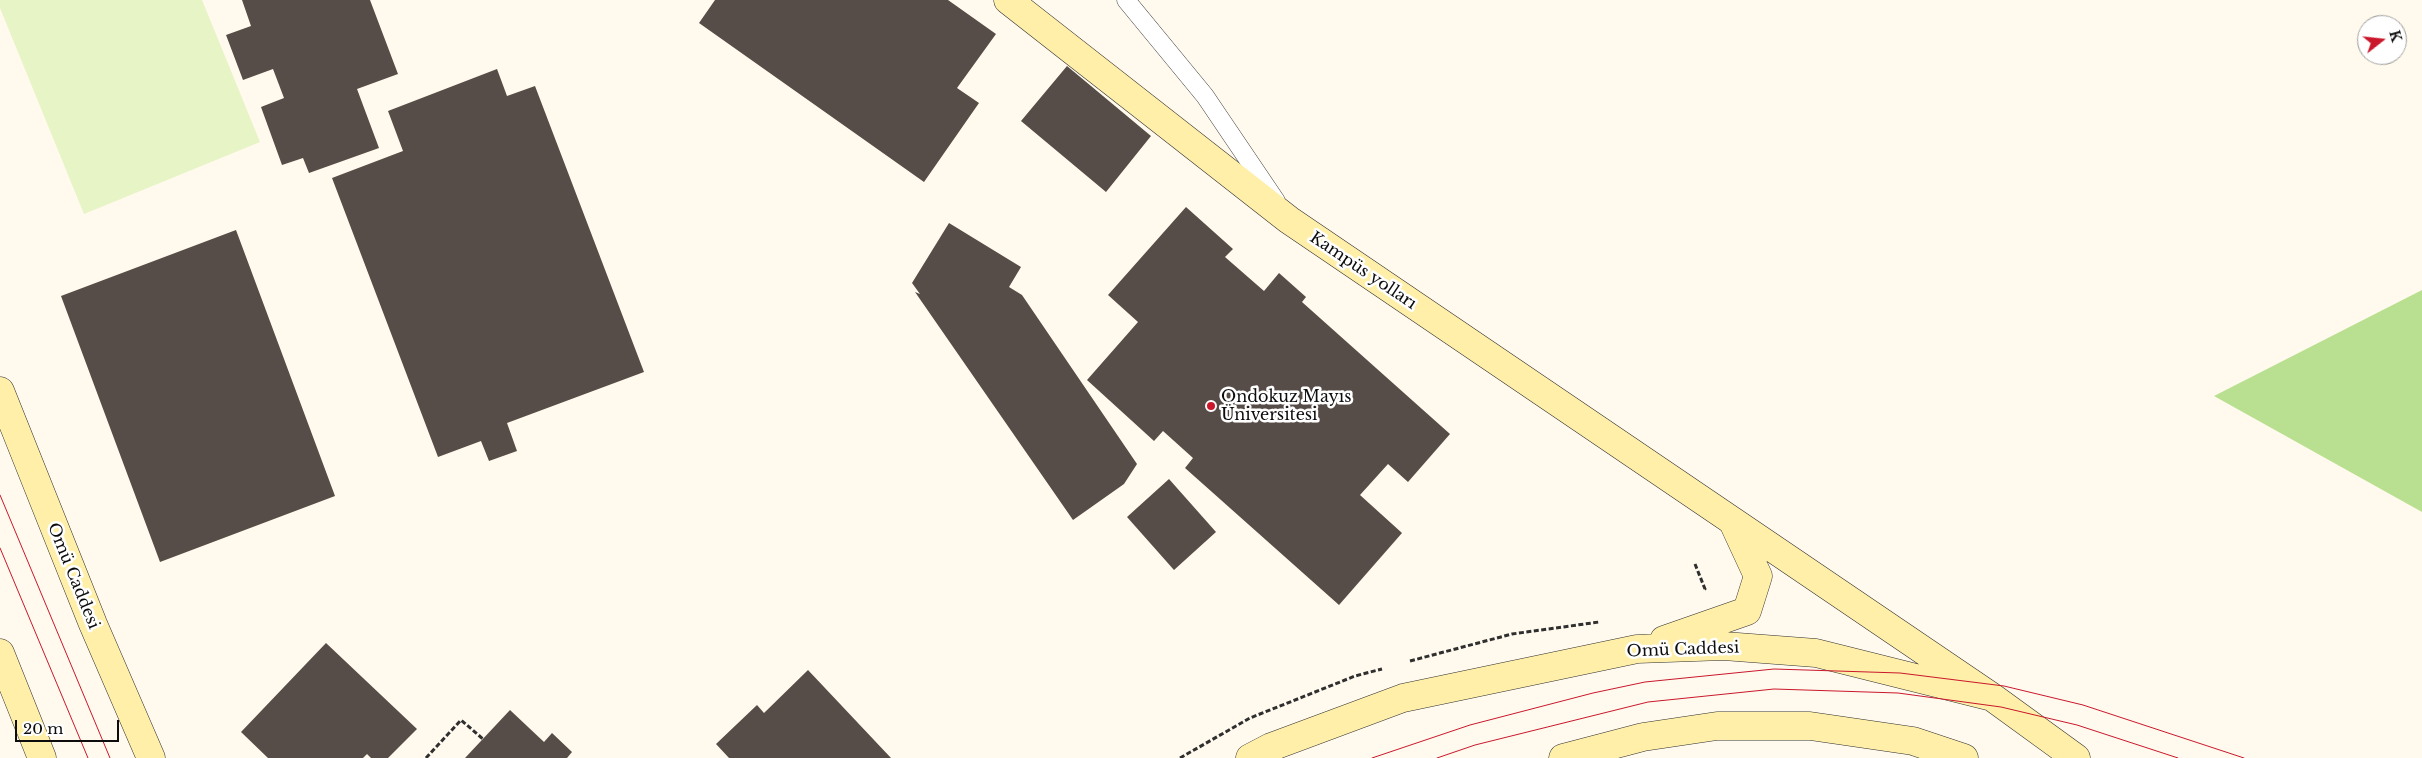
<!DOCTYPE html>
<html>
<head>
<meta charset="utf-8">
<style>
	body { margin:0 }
	#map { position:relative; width:2422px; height:758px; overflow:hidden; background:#fffaed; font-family:"Libre Baskerville",serif }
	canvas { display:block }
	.north { position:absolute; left:2357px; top:15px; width:50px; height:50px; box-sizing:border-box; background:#fff; border:1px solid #9e9e9e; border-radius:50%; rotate:74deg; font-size:14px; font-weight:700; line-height:20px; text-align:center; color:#0d0d0d }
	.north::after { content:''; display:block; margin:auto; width:18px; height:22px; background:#ca172c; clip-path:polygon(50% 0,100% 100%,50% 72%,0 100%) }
	.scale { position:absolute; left:15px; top:720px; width:104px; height:22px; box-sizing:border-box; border:2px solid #0d0d0d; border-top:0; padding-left:6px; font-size:15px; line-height:18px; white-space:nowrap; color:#0d0d0d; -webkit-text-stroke:4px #fff; paint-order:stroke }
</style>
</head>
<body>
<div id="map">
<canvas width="2422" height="758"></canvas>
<div class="north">K</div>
<div class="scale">20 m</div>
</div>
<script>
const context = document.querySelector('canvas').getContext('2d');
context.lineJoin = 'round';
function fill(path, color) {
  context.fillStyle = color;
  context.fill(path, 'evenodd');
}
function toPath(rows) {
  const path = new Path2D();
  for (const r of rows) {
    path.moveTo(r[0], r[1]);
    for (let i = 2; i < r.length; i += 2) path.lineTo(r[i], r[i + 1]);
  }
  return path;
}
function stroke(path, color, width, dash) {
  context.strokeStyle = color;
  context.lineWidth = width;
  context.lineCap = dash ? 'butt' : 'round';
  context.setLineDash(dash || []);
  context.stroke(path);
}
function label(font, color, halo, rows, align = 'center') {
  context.font = font + ' "Libre Baskerville",serif';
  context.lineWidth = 5;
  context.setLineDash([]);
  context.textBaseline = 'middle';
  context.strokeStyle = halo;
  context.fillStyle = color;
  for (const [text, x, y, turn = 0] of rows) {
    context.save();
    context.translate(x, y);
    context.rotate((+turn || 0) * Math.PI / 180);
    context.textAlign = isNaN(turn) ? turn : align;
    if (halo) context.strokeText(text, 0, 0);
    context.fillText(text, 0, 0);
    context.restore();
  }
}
const forest = toPath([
	[2422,290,2422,512,2214,396]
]);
const pitch = toPath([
	[0,0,202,0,260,142,84,214,0,8]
]);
const building = toPath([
	[242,0,370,0,398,74,357,89,379,148,309,173,303,158,282,165,261,107,284,98,273,69,243,80,226,35,251,26],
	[715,0,948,0,996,34,957,88,979,103,924,182,699,23],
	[1067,66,1151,136,1106,192,1021,121],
	[497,69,507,96,535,86,644,372,507,423,517,451,489,461,481,441,438,457,332,178,403,151,388,111],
	[1186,207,1233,249,1225,257,1264,291,1279,273,1306,297,1302,302,1450,434,1408,482,1388,464,1360,495,1402,533,1339,605,1185,468,1193,458,1163,431,1154,441,1087,380,1138,322,1108,295],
	[949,223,1021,267,1009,287,1022,295,1137,464,1124,484,1073,520,915,292,920,294,912,283],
	[236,230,335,496,160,562,61,296],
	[1169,479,1216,532,1174,570,1127,517],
	[326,643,417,729,388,758,371,758,367,754,363,758,268,758,241,732],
	[808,670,891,758,729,758,716,744,757,705,764,713],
	[510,710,544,742,552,733,572,752,567,758,465,758]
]);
const path = toPath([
	[1695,564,1705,589,1703,591],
	[1410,661,1512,634,1599,622],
	[426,758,461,720,483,739],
	[1180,758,1250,718,1355,676,1382,669]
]);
const lane = toPath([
	[1126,0,1205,96,1276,201]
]);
const secondary = toPath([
	[1008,0,1289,220,1992,697],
	[0,391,93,624,151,758],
	[1664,640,1747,611,1758,576,1733,522],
	[0,653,42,758],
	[1250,758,1271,747,1403,698,1637,649,1724,646,1816,653,1992,697,2076,758],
	[1563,758,1643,737,1717,726,1810,726,1913,741,1964,758]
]);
const tram = toPath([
	[0,495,110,758],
	[0,548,88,758],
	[1372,758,1470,725,1593,693,1645,682,1774,669,1900,673,2004,686,2083,705,2244,758],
	[1437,758,1475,745,1648,702,1774,689,1898,693,2001,707,2077,725,2178,758]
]);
const markers = [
	[1211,406,5,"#ca172c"]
];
const streetNames = [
	["Kampüs yolları",1363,271,34],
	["Omü Caddesi",73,576,68],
	["Omü Caddesi",1683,650,-2]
];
const poiNames = [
	["Ondokuz Mayıs",1221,397],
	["Üniversitesi",1221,415]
];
fill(forest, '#b9e090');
fill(pitch, '#e7f4c5');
fill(building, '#574d48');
stroke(lane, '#404040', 19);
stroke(secondary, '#2f2f2f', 29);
stroke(path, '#2f2f2f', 3, [5, 2.5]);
stroke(lane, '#fff', 18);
stroke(secondary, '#ffefa8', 28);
stroke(tram, '#ca172c', 1);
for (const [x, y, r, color] of markers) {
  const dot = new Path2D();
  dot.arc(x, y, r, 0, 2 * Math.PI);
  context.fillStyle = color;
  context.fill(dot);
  stroke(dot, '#fff', 2);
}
label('16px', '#0d0d0d', '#fff', streetNames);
label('16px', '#0d0d0d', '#fff', poiNames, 'left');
</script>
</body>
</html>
